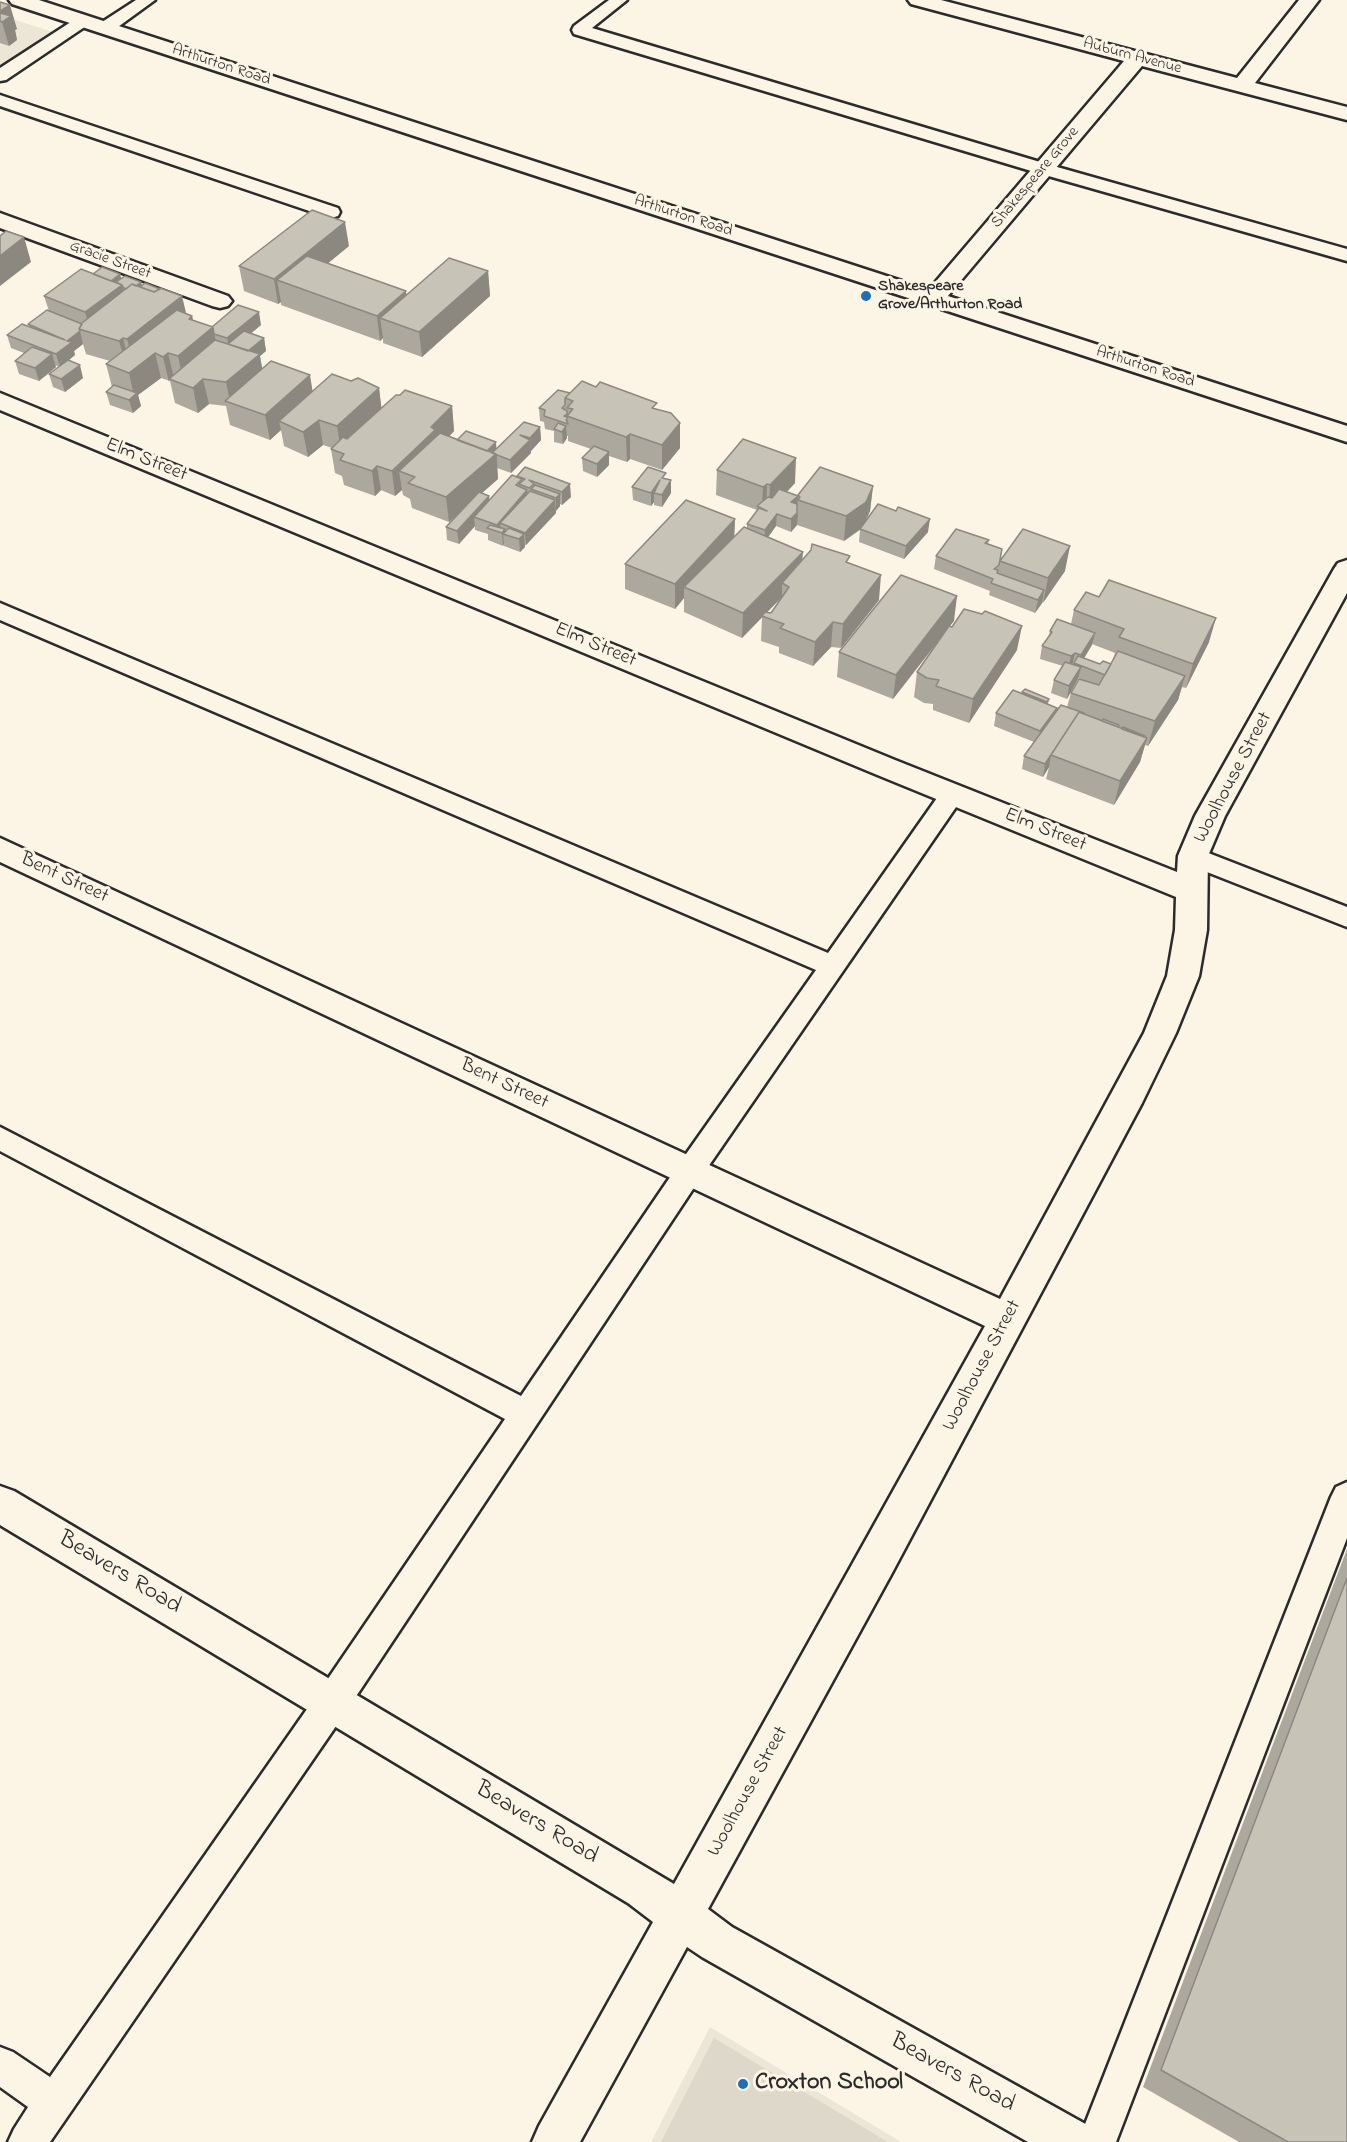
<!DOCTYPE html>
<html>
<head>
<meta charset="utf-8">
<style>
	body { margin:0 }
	canvas { display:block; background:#fcf5e5 }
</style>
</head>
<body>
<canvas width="1347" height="2142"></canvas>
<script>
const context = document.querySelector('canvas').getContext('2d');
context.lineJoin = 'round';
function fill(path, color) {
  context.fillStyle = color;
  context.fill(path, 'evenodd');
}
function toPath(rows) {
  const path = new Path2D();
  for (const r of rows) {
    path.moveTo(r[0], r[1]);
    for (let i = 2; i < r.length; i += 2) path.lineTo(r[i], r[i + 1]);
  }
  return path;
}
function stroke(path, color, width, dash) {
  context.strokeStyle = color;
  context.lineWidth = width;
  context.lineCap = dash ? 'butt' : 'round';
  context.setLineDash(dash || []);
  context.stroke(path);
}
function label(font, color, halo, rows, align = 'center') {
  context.font = font + ' "Indie Flower",sans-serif';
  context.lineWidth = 6;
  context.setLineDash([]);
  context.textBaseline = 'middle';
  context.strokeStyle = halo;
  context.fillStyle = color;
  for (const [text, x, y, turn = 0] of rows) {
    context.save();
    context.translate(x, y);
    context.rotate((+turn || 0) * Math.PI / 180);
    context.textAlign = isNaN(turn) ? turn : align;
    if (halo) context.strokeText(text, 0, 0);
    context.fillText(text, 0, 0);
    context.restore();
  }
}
const built = toPath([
	[0,15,59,34,9,67,0,64],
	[710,2027,901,2142,651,2142]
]);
const green = toPath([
	[714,2038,888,2142,661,2142]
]);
const service = toPath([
	[136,0,155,0,111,32,99,32,97,28,99,24,136,0],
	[609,0,627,0,592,28,1050,165,1347,249,1347,261,1038,173,574,34,572,30,574,26,609,0],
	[83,16,91,21,89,24,6,80,0,81,0,68,77,18,83,16],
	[0,95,338,208,340,212,338,216,331,218,324,216,0,106,0,95],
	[0,603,828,953,944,788,953,785,962,788,965,794,699,1180,345,1713,50,2142,8,2142,14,2129,28,2107,0,2087,0,2047,13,2052,50,2077,321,1689,505,1419,0,1151,0,1127,521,1396,679,1164,816,970,0,620,0,603],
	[1193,847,1347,907,1347,927,1184,863,1181,856,1184,849,1193,847],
	[1347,1482,1347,1538,1116,2142,1078,2142,1331,1497,1336,1487,1347,1482]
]);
const minor = toPath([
	[908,0,941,0,1237,78,1299,0,1319,0,1255,83,1347,107,1347,120,1142,66,942,303,934,305,926,303,922,298,926,293,1124,61,911,4,908,0],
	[0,213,228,296,232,301,228,306,220,308,212,306,0,228,0,213],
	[0,393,895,760,1177,872,1178,856,1195,816,1334,569,1338,563,1347,560,1347,593,1225,816,1208,856,1207,930,1199,976,1176,1033,1142,1103,892,1573,708,1909,732,1927,1089,2126,1096,2142,1028,2142,702,1957,687,1947,580,2142,532,2142,539,2126,653,1922,628,1903,0,1525,0,1486,14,1491,674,1884,985,1326,0,862,0,838,1000,1299,1144,1033,1167,976,1175,930,1176,897,875,774,0,410,0,393]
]);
const tertiary = toPath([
	[9,0,39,0,1347,426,1347,442,12,4,9,0]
]);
const wall = toPath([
	[0,2,17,29,15,30,17,40,9,46,0,43],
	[349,246,328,263,406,291,406,295,488,271,490,296,422,357,383,343,383,338,380,341,281,305,281,302,278,304,244,291,239,266],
	[93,274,120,274,121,279,141,282,142,286,186,314,192,316,193,320,212,327,261,325,251,333,264,338,266,351,260,356,262,368,313,391,351,381,379,388,381,408,452,406,454,431,449,437,457,440,497,448,540,427,541,440,531,451,531,453,511,473,497,468,498,479,482,493,490,500,517,477,525,467,571,497,562,505,560,504,560,506,556,511,555,510,556,513,526,545,525,545,525,547,520,552,504,546,504,544,503,546,488,540,488,534,475,530,475,526,459,544,447,540,446,527,457,514,449,522,412,508,410,499,403,495,402,490,395,496,381,490,375,496,344,485,342,476,335,473,331,449,332,448,323,445,308,457,284,446,281,430,270,440,230,425,226,406,209,404,198,413,175,403,170,381,161,378,138,395,141,406,133,413,110,405,106,392,112,387,106,364,110,361,86,354,83,344,74,351,75,355,69,360,83,378,65,392,53,387,49,374,59,367,55,365,56,367,39,381,19,374,15,361,24,353,11,348,7,335,29,326,28,324,49,311,44,296],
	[570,393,657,409,680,423,680,448,662,470,630,459,627,462,609,456,609,465,597,477,583,471,582,458,591,449,568,441,568,436,567,436,567,438,563,444,554,442,554,431,545,429,544,422,540,421,539,408],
	[717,470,795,483,787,492,798,496,873,486,870,511,866,521,928,532,904,559,859,542,860,530,844,541,797,525,791,532,776,526,768,537,802,561,850,564,879,600,841,648,831,647,813,666,779,653,779,647,761,641,762,617,742,638,684,612,684,598,675,609,625,589,625,564,735,519,734,537,747,528,747,524,757,510,716,495],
	[782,597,771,613,767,612],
	[666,479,671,480,671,493,662,507,654,505,654,502,651,506,633,500,632,487],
	[989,540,988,544,1001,559,1065,571,1035,613,989,595,990,591,934,569,936,556],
	[1074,610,1209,642,1186,688,1182,687,1178,700,1148,746,1145,745,1140,762,1114,805,1046,779,1049,767,1043,777,1022,769,1024,756,1034,742,994,726,996,713,1022,694,1022,692,1049,699,1048,704,1057,708,1056,712,1067,707,1071,693,1091,683,1078,678,1067,699,1051,693,1054,680,1063,666,1040,659,1042,646,1048,638,1050,631,1071,624],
	[1092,644,1115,653,1111,664,1100,664,1084,658],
	[954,621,949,626,1017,650,969,723,933,710,933,704,924,703,914,697,917,672,942,635,893,699,837,677,839,652],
	[1347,1549,1347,2142,1239,2142,1143,2087]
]);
const shadedWall = toPath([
	[10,5,17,29,15,30,17,40,9,46,2,22,0,17,0,11],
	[345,222,349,246,298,288,277,280,281,302,278,304,274,279],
	[24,237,31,262,0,286,0,256],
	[488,271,490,296,422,357,419,332],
	[120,274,125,295,91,332,85,312,109,283],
	[141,282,144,293,130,290],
	[406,291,409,316,380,318,383,338,380,341,377,316],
	[182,296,188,321,134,364,127,339],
	[259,312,261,325,230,351,227,338],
	[192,316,197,340,213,327,218,352,183,380,178,356,189,319],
	[80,331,83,344,74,351,75,355,60,367,56,354,67,341],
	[123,338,129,363,126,365,119,341],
	[264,338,266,351,260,356,264,379,230,402,226,382,240,358],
	[155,353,161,378,138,395,141,406,133,413,129,400,134,396,129,373],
	[168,353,174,378,169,379,169,382,163,357],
	[52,354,56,367,39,381,35,368],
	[80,365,83,378,65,392,61,379],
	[310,375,314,400,279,421,281,430,270,440,265,415],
	[203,379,209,404,198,413,193,388],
	[379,388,382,412,341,451,337,426],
	[452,406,454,431,437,449,399,471,402,490,395,496,392,471,431,427],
	[319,420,323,445,308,457,303,432],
	[680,423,680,448,662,470,662,445],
	[566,426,567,438,563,444,562,432],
	[540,427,541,440,531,451,530,438],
	[630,434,630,459,627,462,626,437],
	[530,440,531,453,511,473,510,460],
	[496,442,498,479,449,522,446,497,479,459],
	[609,452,609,465,597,477,597,464],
	[796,458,795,483,769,510,770,485],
	[377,466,381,490,375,496,372,471],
	[660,480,654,493,654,502,651,506,651,493],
	[671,480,671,493,662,507,662,495],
	[570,484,571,497,562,505,562,492],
	[767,484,766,509,762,509,763,487],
	[873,486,870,511,863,527,844,541,846,516],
	[527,490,528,503,500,523,501,532,497,531,497,525],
	[560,494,560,506,556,511,556,498],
	[489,496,491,508,474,517,475,526,459,544,457,531],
	[798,496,797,509,791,502],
	[555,500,556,513,526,545,525,533],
	[798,513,797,525,791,532,791,519],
	[777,514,776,526,764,543,765,530],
	[735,519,734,543,684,587,684,598,675,609,675,584],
	[930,519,928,532,904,559,906,546],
	[505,529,505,534,503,534,504,544,503,546,502,533],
	[524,534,525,547,520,552,519,539],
	[1070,546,1065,571,1043,603,1048,578],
	[803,552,801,576,789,587,782,583,782,597,742,638,743,613],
	[881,575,879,600,841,648,843,624],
	[1044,590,1042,603,1035,613,1038,600],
	[957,596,954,621,893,699,896,675],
	[1216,618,1209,642,1186,688,1193,664],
	[833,622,831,647,813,666,815,642],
	[1022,626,1017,650,969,723,973,699],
	[1095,633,1092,645,1080,665,1079,665,1081,655],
	[1075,653,1072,666,1068,668,1071,656],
	[1081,667,1078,679,1067,699,1069,686],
	[1185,676,1178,700,1148,746,1155,721],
	[1057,708,1054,720,1038,744,1040,731],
	[1072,721,1051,755,1049,767,1043,777,1045,764],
	[1147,738,1140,762,1114,805,1120,781]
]);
const building = toPath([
	[0,2,10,5,0,11,0,2],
	[0,13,11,16,2,22,0,21,0,13],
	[312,210,345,222,274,279,239,266,312,210],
	[6,231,24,237,0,256,0,236,6,231],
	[307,256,406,291,377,316,277,280,307,256],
	[449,258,488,271,419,332,380,318,449,258],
	[102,267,120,274,111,281,93,274,102,267],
	[81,269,122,285,85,312,44,296,81,269],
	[125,276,141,282,136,286,132,284,126,289,123,287,122,285,116,282,125,276],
	[145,283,160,289,154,292,140,287,145,283],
	[132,284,154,292,160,288,182,296,127,339,123,338,119,341,79,329,82,323,132,284],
	[238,305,259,312,227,338,214,334,213,327,212,327,238,305],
	[47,310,82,324,79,329,80,331,67,341,72,342,56,354,7,335,22,324,65,340,28,324,47,310],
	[177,310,192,316,189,319,213,327,178,356,168,353,163,357,155,353,129,373,106,364,177,310],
	[244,331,264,338,248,351,228,344,244,331],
	[215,340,260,354,226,382,203,379,193,388,169,379,215,340],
	[32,347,52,354,35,368,15,361,32,347],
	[68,360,80,365,61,379,49,374,68,360],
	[271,361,310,375,265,415,225,401,271,361],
	[332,374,351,381,358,378,379,388,337,426,319,420,303,432,279,421,332,374],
	[582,381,596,387,600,382,657,403,652,408,671,413,680,423,662,445,630,434,626,437,567,416,573,409,567,408,573,401,565,398,582,381],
	[114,385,137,393,129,400,106,392,114,385],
	[405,390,452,406,431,427,435,430,392,471,377,466,372,471,340,460,344,454,331,449,343,437,347,439,396,395,400,395,405,390],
	[558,390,570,393,565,398,565,405,562,408,567,411,567,414,564,416,567,417,567,419,566,420,567,421,568,424,544,416,545,410,539,408,558,390],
	[524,422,540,427,530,438,520,435,530,440,510,460,492,453,524,422],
	[558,423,566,426,562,432,554,429,558,423],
	[466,431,496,442,487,451,457,440,466,431],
	[440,433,496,454,446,497,408,483,415,477,399,471,440,433],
	[743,439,796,458,770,485,767,484,763,487,717,470,743,439],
	[594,446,609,452,597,464,582,458,594,446],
	[525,467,570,484,562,492,529,480,534,484,529,488,519,484,525,479,517,476,525,467],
	[648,467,666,473,662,478,671,480,662,495,654,493,660,480,651,493,632,487,648,467],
	[820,467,873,486,866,502,846,516,798,500,800,497,798,495,820,467],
	[512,475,522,479,516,485,527,490,497,525,474,517,512,475],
	[535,485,560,494,556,498,531,489,535,485],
	[779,489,798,496,791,502,797,504,797,513,791,519,777,514,765,530,747,524,759,508,767,511,757,506,768,497,772,498,779,489],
	[530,491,555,500,525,533,500,523,530,491],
	[479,492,489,496,457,531,446,527,479,492],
	[686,500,735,519,675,584,625,564,686,500],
	[878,504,896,511,898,507,930,519,906,546,860,529,878,504],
	[490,525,505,529,502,533,487,528,490,525],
	[744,527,803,552,743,613,684,587,744,527],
	[509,528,524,534,519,539,503,534,509,528],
	[956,529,989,540,985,543,1002,549,999,565,994,569,998,570,997,573,1044,590,1038,600,991,583,993,579,936,556,956,529],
	[1023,529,1070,546,1048,578,1000,561,1023,529],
	[812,544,850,556,846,562,881,575,843,624,833,622,815,642,780,628,784,624,762,616,765,612,771,613,789,587,782,583,811,550,812,544],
	[901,575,957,596,896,675,839,652,901,575],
	[1109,580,1216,618,1193,664,1119,637,1124,629,1074,610,1086,592,1099,597,1109,580],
	[964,609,982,614,985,611,1022,626,973,699,936,686,939,680,927,678,917,672,949,626,952,627,964,609],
	[1057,619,1095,633,1081,655,1075,653,1071,656,1042,646,1052,632,1050,631,1057,619],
	[1118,651,1185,676,1155,721,1071,693,1079,679,1099,685,1118,651],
	[1078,656,1100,664,1103,661,1111,664,1105,675,1074,663,1078,656],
	[1065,662,1081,667,1069,686,1054,680,1065,662],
	[1025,689,1049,699,1047,702,1022,692,1025,689],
	[1013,690,1057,708,1040,731,996,713,1013,690],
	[1061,705,1084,713,1084,714,1079,712,1045,764,1024,756,1061,705],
	[1079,712,1147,738,1120,781,1051,755,1079,712],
	[1103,719,1119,725,1118,727,1102,721,1103,719],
	[1123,727,1145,736,1144,737,1122,729,1123,727],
	[1347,1578,1347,2142,1288,2142,1161,2070,1347,1578]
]);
const markers = [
	[866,296,6,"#1f6fb2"],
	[743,2084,6,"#1f6fb2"]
];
const farStreetnames = [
	["Auburn Avenue",1132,57,15],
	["Arthurton Road",221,66,18],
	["Shakespeare Grove",1036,178,-50],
	["Arthurton Road",683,217,18],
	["Gracie Street",110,261,20],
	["Arthurton Road",1145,368,18]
];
const farPoinames = [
	["Shakespeare",878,287],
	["Grove/Arthurton Road",878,305]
];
const streetNames = [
	["Elm Street",146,461,22],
	["Elm Street",595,646,23],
	["Woolhouse Street",1234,778,-62],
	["Elm Street",1045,831,22],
	["Bent Street",64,879,25],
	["Bent Street",504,1085,25],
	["Woolhouse Street",983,1366,-62],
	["Woolhouse Street",749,1792,-61]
];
const nearStreetnames = [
	["Beavers Road",119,1574,31],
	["Beavers Road",536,1824,31],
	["Beavers Road",952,2074,29]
];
const nearPoinames = [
	["Croxton School",755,2084]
];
fill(built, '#ece6d7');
fill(green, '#ded8ca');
stroke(service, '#2b2b2b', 5);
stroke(minor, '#2b2b2b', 5);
stroke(tertiary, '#2b2b2b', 5);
fill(service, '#fcf5e5');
fill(minor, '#fcf5e5');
fill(tertiary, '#fcf5e5');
fill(wall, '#aca89d');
fill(shadedWall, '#8c8880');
fill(building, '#c8c3b7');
stroke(building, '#8c8880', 1.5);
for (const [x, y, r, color] of markers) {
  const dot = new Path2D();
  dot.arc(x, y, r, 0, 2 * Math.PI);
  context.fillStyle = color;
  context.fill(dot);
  stroke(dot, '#fcf5e5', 2);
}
label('16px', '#2b2b2b', '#fcf5e5', farStreetnames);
label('bold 16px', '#2b2b2b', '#fcf5e5', farPoinames, 'left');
label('20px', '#2b2b2b', '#fcf5e5', streetNames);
label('24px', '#2b2b2b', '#fcf5e5', nearStreetnames);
label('bold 24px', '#2b2b2b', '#fcf5e5', nearPoinames, 'left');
</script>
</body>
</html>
